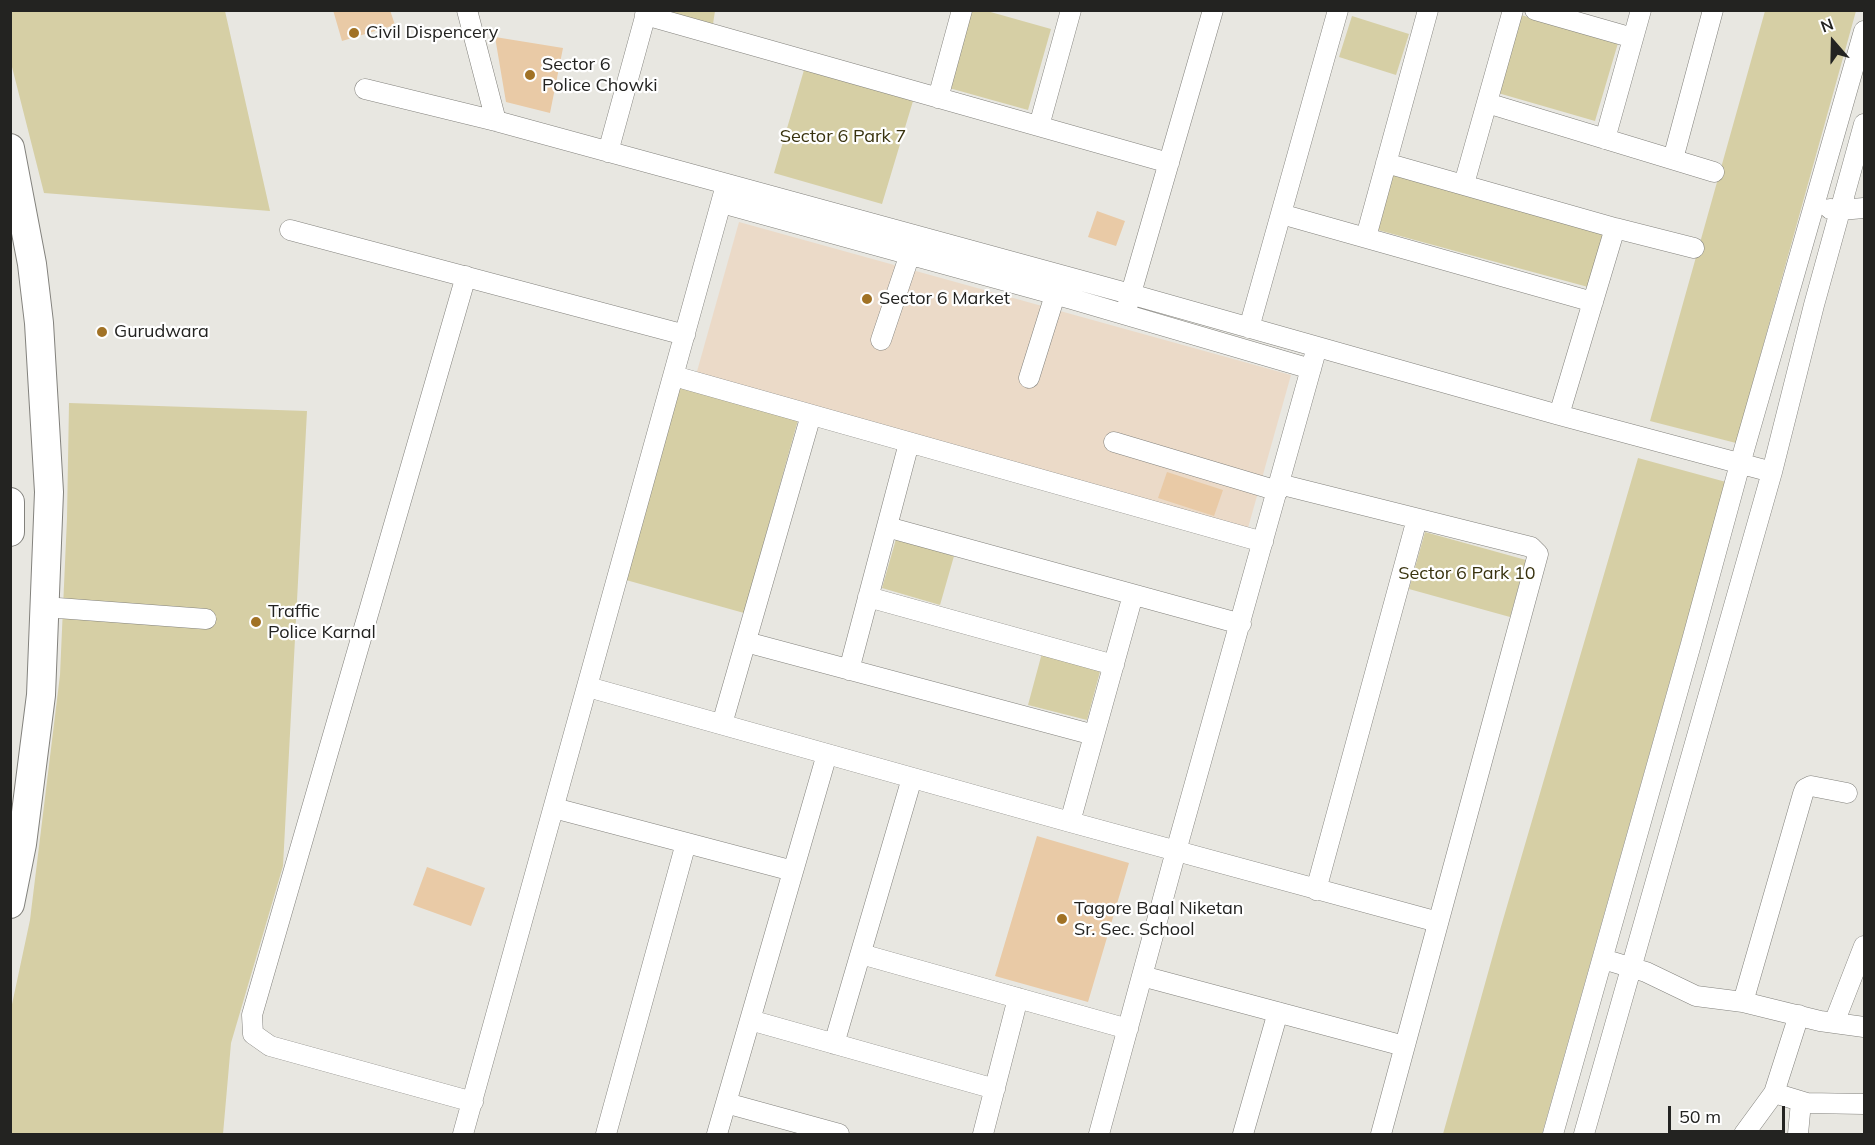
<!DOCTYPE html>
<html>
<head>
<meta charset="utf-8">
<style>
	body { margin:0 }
	#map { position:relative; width:1875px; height:1145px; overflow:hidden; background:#e8e7e1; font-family:Mulish,sans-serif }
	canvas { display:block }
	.frame { position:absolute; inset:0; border:12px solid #232321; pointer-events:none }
	.north { position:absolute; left:1803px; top:12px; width:60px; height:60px; -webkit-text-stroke:4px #fff; paint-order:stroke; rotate:340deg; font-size:16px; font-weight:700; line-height:24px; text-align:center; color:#232321 }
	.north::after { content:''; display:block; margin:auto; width:21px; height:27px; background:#232321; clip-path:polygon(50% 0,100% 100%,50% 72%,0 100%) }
	.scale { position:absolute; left:1668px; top:1106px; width:117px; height:27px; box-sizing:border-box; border:3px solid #232321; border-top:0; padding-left:8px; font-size:18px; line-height:21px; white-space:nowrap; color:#232321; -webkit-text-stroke:4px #fff; paint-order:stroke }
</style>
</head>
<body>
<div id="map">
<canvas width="1875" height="1145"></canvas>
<div class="frame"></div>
<div class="north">N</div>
<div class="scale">50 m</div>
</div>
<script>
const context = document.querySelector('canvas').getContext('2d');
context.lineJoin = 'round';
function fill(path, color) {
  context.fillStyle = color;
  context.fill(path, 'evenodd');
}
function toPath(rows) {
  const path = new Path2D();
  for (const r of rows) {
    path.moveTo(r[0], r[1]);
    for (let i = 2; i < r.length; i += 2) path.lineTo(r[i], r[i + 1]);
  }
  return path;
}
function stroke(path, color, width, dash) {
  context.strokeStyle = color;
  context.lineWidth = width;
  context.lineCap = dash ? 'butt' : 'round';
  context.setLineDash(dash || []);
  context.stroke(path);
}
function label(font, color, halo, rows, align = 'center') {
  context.font = font + ' Mulish,sans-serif';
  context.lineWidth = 4.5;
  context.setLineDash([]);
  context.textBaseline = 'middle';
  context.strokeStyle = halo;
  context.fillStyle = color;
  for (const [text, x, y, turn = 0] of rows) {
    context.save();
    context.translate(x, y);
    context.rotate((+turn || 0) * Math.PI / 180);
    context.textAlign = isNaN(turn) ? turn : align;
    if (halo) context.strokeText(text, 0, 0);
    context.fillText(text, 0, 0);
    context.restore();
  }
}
const commercial = toPath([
	[739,222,1291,375,1248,528,696,375]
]);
const green = toPath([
	[10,11,225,11,270,211,44,193,11,63],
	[655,11,715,11,713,24],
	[971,11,987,11,1051,29,1028,110,949,88],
	[1765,11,1856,11,1736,443,1650,421],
	[1521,15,1618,43,1595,121,1498,93],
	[1352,16,1409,34,1396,75,1339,57],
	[804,70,913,101,882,204,774,173],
	[1393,174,1604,231,1588,287,1378,230],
	[680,387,798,420,744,613,626,580],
	[69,403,307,411,283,866,231,1043,223,1134,11,1134,11,1009,30,920,60,675,67,518],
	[1638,458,1726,482,1542,1134,1443,1134,1500,930],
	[1425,532,1526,560,1510,617,1409,589],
	[896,539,954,556,940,605,882,588],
	[1042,653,1101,668,1087,720,1028,705]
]);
const building = toPath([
	[333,10,390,10,395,25,342,41],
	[495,37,563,48,550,113,506,102],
	[1097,211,1125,221,1116,246,1088,237],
	[1167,472,1223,490,1214,516,1158,498],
	[1037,836,1129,863,1088,1002,995,976],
	[427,867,485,888,471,926,413,905]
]);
const minor = toPath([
	[467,10,496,121],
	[1535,10,1633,38],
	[645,15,1169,163],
	[365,89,496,121,1130,294,1559,415,1772,472],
	[938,98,962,10],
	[1487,103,1714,172],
	[1039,126,1071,10],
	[1605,139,1641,10],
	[608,152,647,10],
	[1673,159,1713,10],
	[1386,163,1615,228,1694,248],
	[1464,184,1513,10],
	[722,203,1072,299,1311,369],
	[1830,209,1840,210,1864,208],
	[1281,214,1593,302],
	[290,230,685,335],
	[1366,237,1428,10],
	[466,276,252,1015,253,1034,270,1046,473,1102],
	[1127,307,1213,10],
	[1249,328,1338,10],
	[881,340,913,245],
	[674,376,1263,542],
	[1029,378,1055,295],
	[1559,415,1615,228],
	[1114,442,1278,491],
	[1279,484,1531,547,1538,554,1381,1134],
	[887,527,1241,624],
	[868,597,1114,665],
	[44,607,206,619],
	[746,642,1094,735],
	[849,670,909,443],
	[588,687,1070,822,1438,922],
	[722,724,811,415],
	[554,808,793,871],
	[1070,822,1133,595],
	[1316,890,1417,519],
	[861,954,1128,1029],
	[1603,959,1646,972,1696,996,1743,1002,1820,1021,1864,1027],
	[1142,976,1404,1046],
	[1743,1002,1803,794,1805,789,1811,786,1847,793],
	[750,1020,995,1089],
	[1834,1023,1864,946],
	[834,1044,912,778],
	[1774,1093,1807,1103,1864,1104],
	[726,1103,839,1134],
	[463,1134,726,185],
	[606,1134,686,843],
	[717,1134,827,754],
	[983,1134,1018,998],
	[1099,1134,1176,851,1317,347],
	[1243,1134,1278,1012],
	[1553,1134,1691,644,1740,464,1864,31],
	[1584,1134,1772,472,1814,305,1864,124],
	[1744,1134,1774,1093,1799,1015],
	[1798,1134,1801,1102]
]);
const highway = toPath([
	[10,148,32,264,39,323,49,492,41,695,22,844,10,904],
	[10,502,10,532]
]);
const markers = [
	[354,33,6,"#a17225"],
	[530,75,6,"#a17225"],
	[867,299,6,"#a17225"],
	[102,332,6,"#a17225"],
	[256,622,6,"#a17225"],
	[1062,919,6,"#a17225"]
];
const poiNames = [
	["Civil Dispencery",366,33],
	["Sector 6",542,65],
	["Police Chowki",542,86],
	["Sector 6 Market",879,299],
	["Gurudwara",114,332],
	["Traffic",268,612],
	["Police Karnal",268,633],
	["Tagore Baal Niketan",1074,909],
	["Sr. Sec. School",1074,930]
];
const parkNames = [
	["Sector 6 Park 7",843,137],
	["Sector 6 Park 10",1467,574]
];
fill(commercial, '#ebdac8');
fill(green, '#d6cfa5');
fill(building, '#e9caa6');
stroke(minor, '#83827d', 21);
stroke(highway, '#83827d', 30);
stroke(minor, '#fff', 20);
stroke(highway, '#fff', 28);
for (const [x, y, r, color] of markers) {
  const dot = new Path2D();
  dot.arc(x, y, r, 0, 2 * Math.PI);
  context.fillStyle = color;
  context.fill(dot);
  stroke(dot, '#fff', 2);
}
label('18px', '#232321', '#fff', poiNames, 'left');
label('18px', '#39330f', '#fff', parkNames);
</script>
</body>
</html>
